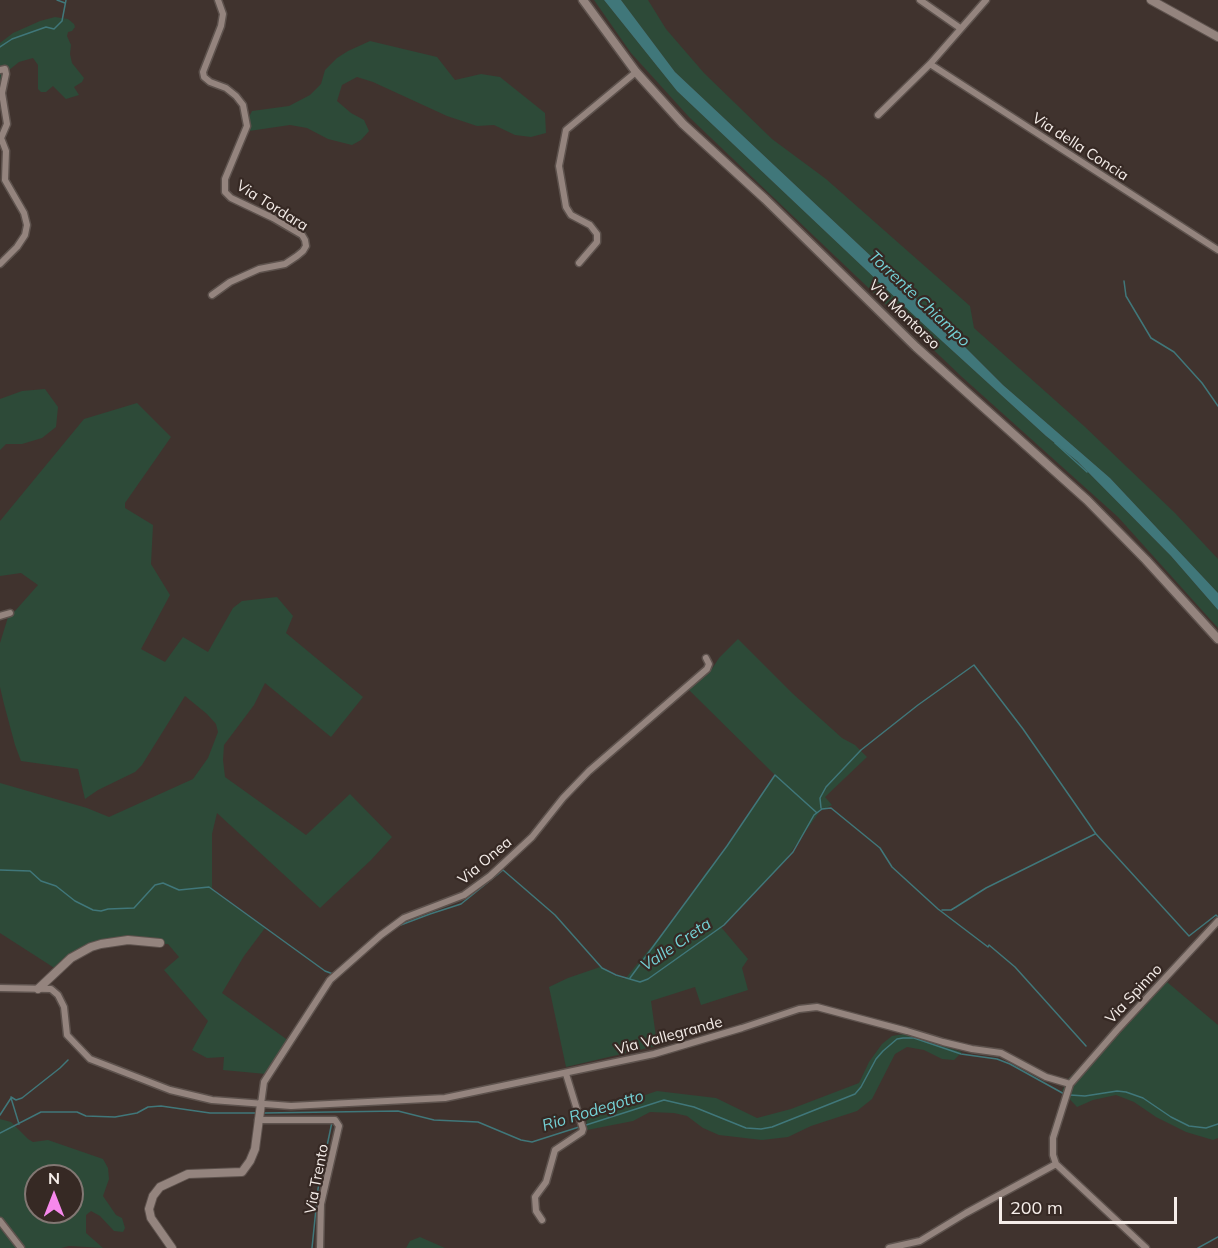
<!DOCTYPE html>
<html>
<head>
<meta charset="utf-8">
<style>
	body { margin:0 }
	#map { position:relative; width:1218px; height:1248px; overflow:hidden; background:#40332e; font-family:Mulish,sans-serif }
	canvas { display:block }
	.north { position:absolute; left:24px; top:1164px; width:60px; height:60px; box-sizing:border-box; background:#362924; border:2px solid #827773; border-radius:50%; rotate:0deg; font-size:16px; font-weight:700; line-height:24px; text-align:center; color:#f5ede9 }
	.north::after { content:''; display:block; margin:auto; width:21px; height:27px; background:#f788ec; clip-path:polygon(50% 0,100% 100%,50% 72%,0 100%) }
	.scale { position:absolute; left:999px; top:1197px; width:178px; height:27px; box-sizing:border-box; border:3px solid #f5ede9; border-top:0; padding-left:8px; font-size:18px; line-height:21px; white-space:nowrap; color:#f5ede9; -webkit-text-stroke:4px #362924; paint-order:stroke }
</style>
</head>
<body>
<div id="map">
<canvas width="1218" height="1248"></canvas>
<div class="north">N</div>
<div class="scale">200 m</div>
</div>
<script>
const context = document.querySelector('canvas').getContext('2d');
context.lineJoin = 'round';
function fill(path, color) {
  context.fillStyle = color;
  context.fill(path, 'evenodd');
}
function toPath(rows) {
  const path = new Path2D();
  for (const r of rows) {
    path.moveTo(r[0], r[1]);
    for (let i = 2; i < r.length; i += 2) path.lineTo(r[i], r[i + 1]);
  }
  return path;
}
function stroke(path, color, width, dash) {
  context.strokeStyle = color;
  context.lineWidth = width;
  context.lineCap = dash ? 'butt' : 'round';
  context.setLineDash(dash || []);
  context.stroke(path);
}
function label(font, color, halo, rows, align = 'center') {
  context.font = font + ' Mulish,sans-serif';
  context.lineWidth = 4.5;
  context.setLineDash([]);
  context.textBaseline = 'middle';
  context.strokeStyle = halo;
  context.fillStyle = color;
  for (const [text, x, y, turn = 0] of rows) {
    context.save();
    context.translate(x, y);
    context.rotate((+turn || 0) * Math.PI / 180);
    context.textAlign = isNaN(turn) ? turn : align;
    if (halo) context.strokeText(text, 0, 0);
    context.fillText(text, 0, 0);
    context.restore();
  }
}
const green = toPath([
	[594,0,604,0,677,91,920,321,1046,436,1077,461,1171,556,1218,610,1218,628,1118,517,962,377,689,117,631,53],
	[621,0,648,0,666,29,704,73,772,139,826,179,970,306,974,328,1084,426,1175,513,1218,559,1218,593,1110,478,1003,385,924,306,675,72],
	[55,17,68,19,74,24,75,27,72,31,68,32,67,36,71,45,70,54,72,63,84,78,82,82,74,87,79,95,66,99,53,86,46,92,41,92,38,89,38,65,33,58,19,62,4,74,0,92,0,43,13,33,40,21],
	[370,41,437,57,455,80,481,74,500,77,545,113,546,133,531,137,515,135,494,125,477,126,447,116,373,82,357,77,342,85,337,101,351,113,364,120,369,131,361,140,352,145,328,139,307,128,290,125,249,131,248,119,252,111,289,106,310,95,321,84,325,70,337,58,348,51],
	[45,389,58,407,56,427,42,438,22,444,6,444,0,450,0,399,22,391],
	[137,403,171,437,125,503,125,508,153,525,151,564,170,595,141,649,165,662,183,637,208,652,233,608,242,601,277,597,293,616,286,633,363,697,331,737,265,683,254,705,224,745,223,760,225,777,306,835,350,794,392,837,371,860,320,908,217,813,212,834,212,888,216,893,265,928,244,956,222,993,289,1041,266,1074,223,1070,224,1057,207,1058,192,1050,208,1021,164,970,179,957,168,944,122,943,85,951,56,969,0,933,0,783,87,808,109,817,193,779,208,758,218,732,216,724,207,714,185,696,142,765,135,772,98,790,85,799,78,769,21,761,15,745,4,704,0,687,0,643,9,614,15,611,38,585,21,573,0,576,0,521,84,419],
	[738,639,792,693,842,738,855,745,867,757,825,797,832,805,820,811,783,863,721,927,748,959,742,968,748,990,701,1005,695,987,651,1001,657,1044,656,1046,566,1067,549,987,568,978,600,967,613,975,625,979,678,914,707,871,720,857,775,775,689,690,710,672,719,658],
	[1167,982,1218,1025,1218,1138,1213,1140,1186,1132,1156,1117,1134,1102,1116,1095,1093,1100,1077,1107,1062,1091,1067,1080,1087,1059,1105,1049],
	[904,1034,962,1052,954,1060,942,1059,924,1050,907,1047,895,1054,872,1099,857,1111,811,1126,788,1137,762,1140,719,1135,703,1128,687,1116,674,1113,650,1112,633,1121,587,1130,586,1115,657,1091,716,1098,757,1118,791,1109,859,1083,869,1062,882,1044,892,1036],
	[0,1119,11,1122,28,1139,33,1142,48,1140,103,1159,108,1168,109,1179,103,1196,116,1215,122,1218,125,1228,123,1232,114,1231,100,1216,91,1211,86,1215,86,1233,103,1248,69,1246,61,1248,0,1248],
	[36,1176,72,1176,72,1212,36,1212],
	[420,1237,445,1248,406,1248,410,1241]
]);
const water = toPath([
	[604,0,621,0,675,72,924,306,1003,385,1110,478,1218,593,1218,610,1171,556,1077,461,1046,436,920,321,677,91]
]);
const stream = toPath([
	[57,0,65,3],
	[0,47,12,39,46,27,54,29,62,21,66,0],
	[1124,281,1126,296,1151,338,1174,352,1202,383,1218,406],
	[1055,443,1087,472],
	[821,808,820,798,826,787,861,750,918,705,974,665,1023,729,1096,834,1189,936,1216,915,1218,917],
	[0,870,30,871,41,881,56,886,75,901,93,910,101,911,108,909,134,908,155,885,163,883,179,890,209,887,325,971,333,974],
	[942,910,951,910,956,907,986,888,1095,834],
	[398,926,430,914,461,904,503,870,555,915,602,968,616,975,640,982,648,979,724,925,793,852,814,815,822,809,831,808,880,848,892,867,938,909,988,947,989,945,1015,967,1086,1046],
	[630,978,727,846,775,775,816,812],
	[1070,1095,1085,1096,1117,1091,1126,1092,1143,1098,1171,1117,1189,1126,1206,1128,1218,1124],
	[11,1097,16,1100,22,1098,60,1068,68,1060],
	[11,1098,19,1124],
	[264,1113,398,1111,434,1120,478,1122,521,1140,532,1142,579,1127],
	[0,1115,11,1098],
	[583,1126,664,1100,694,1107,746,1128,761,1129,772,1127,855,1094,861,1087,876,1059,883,1051,897,1039,903,1038,914,1038,961,1054,997,1059,1010,1064,1066,1095],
	[0,1133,41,1112,77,1112,86,1116,115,1117,137,1113,148,1107,161,1106,210,1113,256,1113],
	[312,1248,318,1189,332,1122],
	[1198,1248,1218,1237]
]);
const minor = toPath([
	[920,0,960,28],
	[930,64,1218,250],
	[0,70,5,69,6,74,2,93,7,124,1,138,6,151,5,180,24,213,27,225,25,235,17,247,0,264],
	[878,115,930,64,986,0],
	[579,263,597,242,597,234,590,225,571,215,566,207,559,166,566,130,636,72],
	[212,295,230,282,259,269,285,264,297,256,303,251,306,246,305,240,302,235,273,218,231,198,225,192,225,179,247,126,243,105,236,96,226,88,210,82,204,77,203,72,221,26,223,14,218,0],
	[0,616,10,613],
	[0,988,51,989,58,995,64,1007,67,1035,90,1059,170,1090,212,1100,291,1106,445,1098,654,1054,742,1028,799,1009,817,1007,907,1031,943,1042,972,1049,1001,1053,1046,1077,1070,1084],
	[261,1104,264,1082,330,980,381,935,404,918,464,895,490,876,532,837,563,798,589,771,707,669,709,664,706,658],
	[258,1120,335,1120,339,1126,321,1204,320,1248],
	[542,1220,536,1211,535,1197,546,1182,555,1150,582,1132,583,1129,566,1074],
	[0,1221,21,1248],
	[889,1248,920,1241,966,1213,1056,1164],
	[1146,1248,1056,1164,1053,1155,1053,1138,1070,1084,1117,1030,1218,921]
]);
const tertiary = toPath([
	[1151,0,1218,37],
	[38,989,71,958,91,947,101,944,128,940,160,943],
	[172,1248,151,1218,149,1209,153,1196,160,1187,188,1174,242,1172,250,1161,255,1149,261,1104]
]);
const secondary = toPath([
	[583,0,636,72,683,124,765,199,916,347,1087,500,1146,560,1218,639]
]);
const streetNames = [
	["Via della Concia",1080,147,33],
	["Via Tordara",272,206,32],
	["Via Montorso",904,315,44],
	["Via Onea",485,861,-40],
	["Via Spinno",1134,994,-47],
	["Via Vallegrande",669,1036,-15],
	["Via Trento",317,1179,-79]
];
const waterNames = [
	["Torrente Chiampo",919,299,43],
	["Valle Creta",676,945,-34],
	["Rio Rodegotto",593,1111,-17]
];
fill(green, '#2d4a38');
fill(water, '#40777a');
stroke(stream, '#40777a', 1.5);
stroke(minor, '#5d524d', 9);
stroke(tertiary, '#5d524d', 10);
stroke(secondary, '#5d524d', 11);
stroke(minor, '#94847e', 6);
stroke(tertiary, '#94847e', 8);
stroke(secondary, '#94847e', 8);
label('15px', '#f5ede9', '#362924', streetNames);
label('italic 16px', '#74d1d5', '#362924', waterNames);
</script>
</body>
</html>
